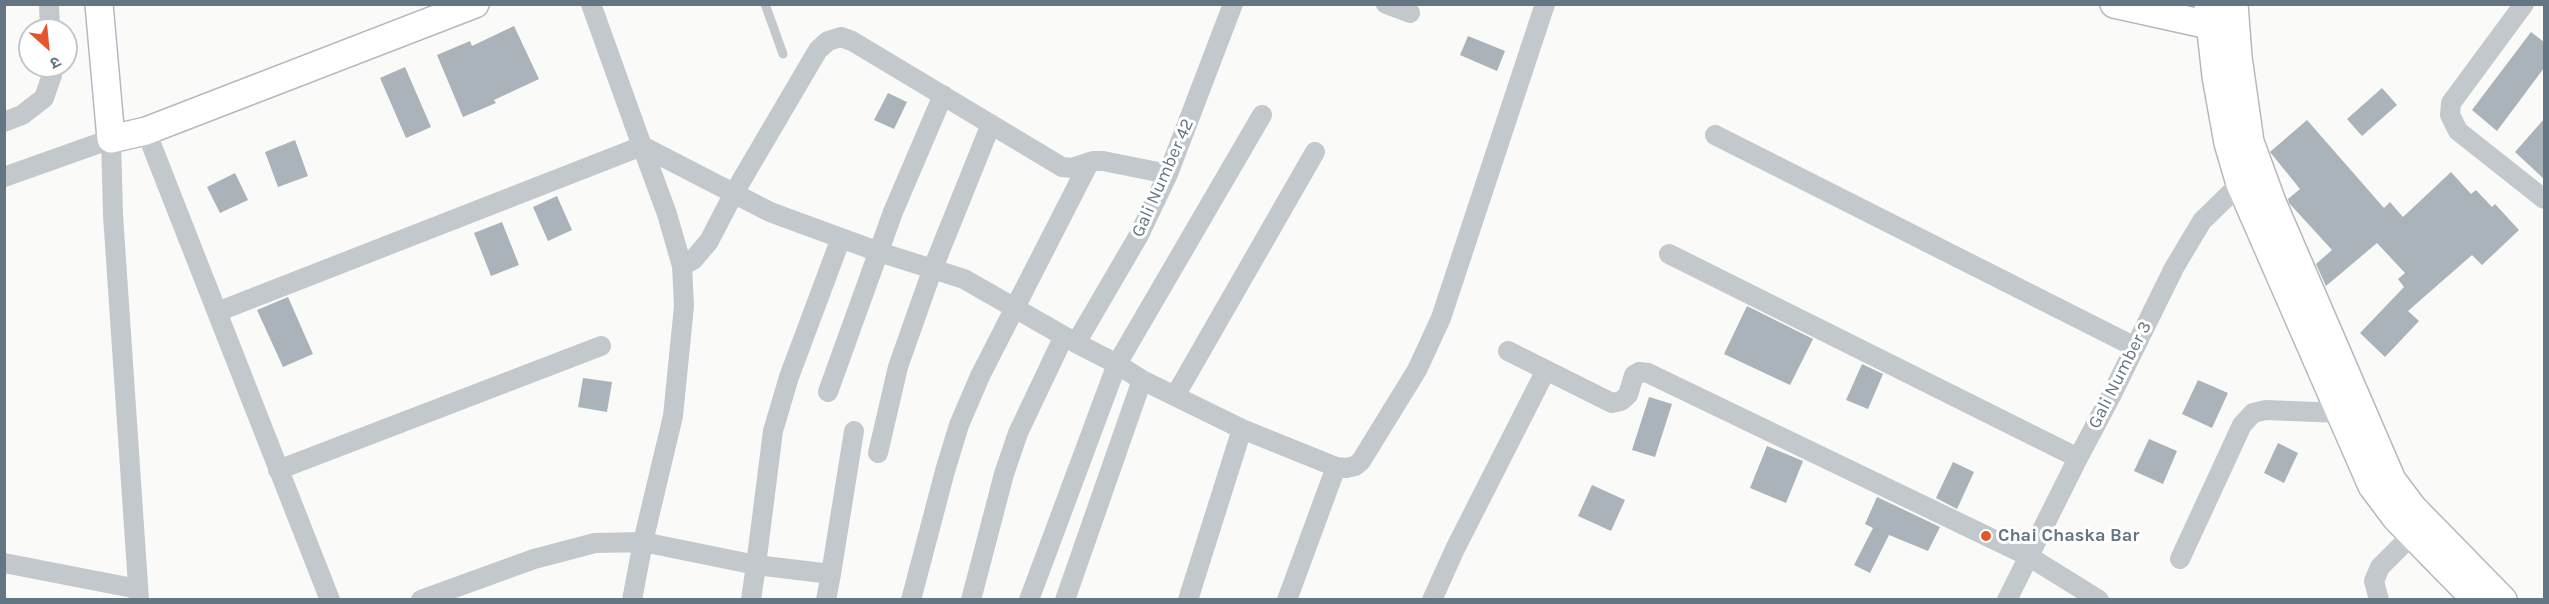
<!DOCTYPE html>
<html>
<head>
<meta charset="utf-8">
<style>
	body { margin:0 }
	#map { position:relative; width:2549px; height:604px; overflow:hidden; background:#fafaf8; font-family:Karla,"Noto Sans Devanagari",sans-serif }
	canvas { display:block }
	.frame { position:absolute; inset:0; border:6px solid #657683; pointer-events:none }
	.north { position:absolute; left:18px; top:18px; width:60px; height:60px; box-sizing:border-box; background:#fff; border:2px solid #c1c8cd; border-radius:50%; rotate:153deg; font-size:16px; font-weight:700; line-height:24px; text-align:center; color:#657683 }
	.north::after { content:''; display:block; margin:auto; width:21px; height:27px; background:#e4572e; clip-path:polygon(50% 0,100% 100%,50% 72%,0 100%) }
</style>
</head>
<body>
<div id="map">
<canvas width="2549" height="604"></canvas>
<div class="frame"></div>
<div class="north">उ</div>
</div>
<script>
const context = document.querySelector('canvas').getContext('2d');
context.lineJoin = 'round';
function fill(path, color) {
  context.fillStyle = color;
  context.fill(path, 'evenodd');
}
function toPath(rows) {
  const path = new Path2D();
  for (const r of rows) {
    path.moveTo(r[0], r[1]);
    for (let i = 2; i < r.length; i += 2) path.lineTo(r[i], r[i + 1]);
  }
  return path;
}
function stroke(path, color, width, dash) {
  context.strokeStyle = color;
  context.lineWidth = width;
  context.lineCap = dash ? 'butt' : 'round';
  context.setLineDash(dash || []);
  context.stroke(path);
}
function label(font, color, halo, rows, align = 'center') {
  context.font = font + ' Karla,sans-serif';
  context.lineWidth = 6;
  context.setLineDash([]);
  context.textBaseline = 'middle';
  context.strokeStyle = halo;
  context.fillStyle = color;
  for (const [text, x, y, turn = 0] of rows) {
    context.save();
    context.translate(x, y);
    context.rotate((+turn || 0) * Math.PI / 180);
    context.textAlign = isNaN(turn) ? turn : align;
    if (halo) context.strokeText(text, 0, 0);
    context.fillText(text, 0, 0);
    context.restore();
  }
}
const building = toPath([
	[514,26,539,79,494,100,496,103,463,117,437,55,470,41,472,46],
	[2531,32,2544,42,2544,68,2497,131,2472,110],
	[1468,36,1505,51,1497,71,1460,55],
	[405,67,431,127,406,138,380,78],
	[2382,88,2397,105,2362,136,2347,119],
	[888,93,907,102,894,129,874,120],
	[2544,119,2544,179,2515,152],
	[2307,120,2384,208,2390,202,2403,217,2451,172,2471,194,2476,190,2492,207,2495,204,2519,230,2482,265,2472,255,2408,311,2419,321,2385,357,2360,333,2404,287,2398,279,2405,273,2377,243,2326,286,2316,264,2332,250,2289,203,2288,199,2300,189,2270,152],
	[295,140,308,176,278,187,265,152],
	[235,173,248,200,220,213,207,187],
	[557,196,572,230,548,241,533,207],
	[502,222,519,265,491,276,474,233],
	[288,297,313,354,283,367,257,310],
	[1747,306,1813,339,1790,385,1724,354],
	[1862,364,1883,374,1868,409,1846,400],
	[583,378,612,382,607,412,578,407],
	[2198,380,2228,393,2212,428,2182,414],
	[1649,397,1672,404,1655,457,1632,450],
	[2149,439,2177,451,2163,484,2134,471],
	[2278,443,2298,453,2284,483,2264,473],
	[1767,446,1803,461,1786,503,1750,488],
	[1953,462,1974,472,1957,509,1936,498],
	[1592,485,1625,500,1611,531,1578,516],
	[1877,497,1940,527,1928,551,1889,535,1870,573,1854,565,1873,528,1865,524]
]);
const lane = toPath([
	[765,4,783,54]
]);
const street = toPath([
	[49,4,50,30],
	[1386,4,1410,13],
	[2524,4,2451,103,2450,115,2458,131,2544,199],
	[4,122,22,115,44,98,52,75,52,66],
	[146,131,330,600],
	[1715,135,2135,347],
	[642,146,770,212,879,252,964,279,1076,343,1117,364,1142,380,1242,429,1336,467,1346,468,1355,466,1361,461,1417,370,1441,318,1545,4],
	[642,146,667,214,682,266,684,306,673,416,643,542,756,565,751,600],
	[4,177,111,139,113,215,139,600],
	[1669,254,2078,458],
	[682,266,693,260,709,241,734,193,818,50,828,41,841,37,852,41,1062,167,1072,168,1093,161,1103,161,1168,174],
	[217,312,642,146,591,4],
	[1076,343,1139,235,1168,174,1233,4],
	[1508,351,1612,403,1621,401,1628,395,1634,375,1639,372,1648,373,2028,556,2099,600],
	[828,392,893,212,943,95],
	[1175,396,1315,152],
	[878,453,898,367,911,330,933,268,991,124],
	[278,470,601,346],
	[2180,559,2242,425,2253,413,2266,410,2341,413],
	[4,563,138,589],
	[831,574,854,431],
	[421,600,534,559,595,543,643,542,632,600],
	[826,600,831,574,756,565,773,431,789,377,841,238],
	[911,600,945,471,959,425,980,376,1089,163],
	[971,600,1004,474,1018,433,1064,336],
	[1029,600,1117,364,1262,115],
	[1065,600,1142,380],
	[1188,600,1242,429],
	[1287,600,1336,467],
	[1432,600,1455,549,1546,370],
	[2007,600,2078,458,2111,396,2174,268,2202,221,2240,184,2252,180],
	[2379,600,2374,581,2380,567,2412,535]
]);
const secondary = toPath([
	[99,4,111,139,146,131,475,4],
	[2114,4,2209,25],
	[2208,4,2216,76,2228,143,2240,184,2372,486,2396,518,2476,600],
	[2234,4,2238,57,2250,142,2272,202,2392,480,2413,508,2503,600]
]);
const markers = [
	[1986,536,6,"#e4572e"]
];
const streetNames = [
	["Gali Number 42",1163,178,-66],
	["Gali Number 3",2120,375,-63]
];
const poiNames = [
	["Chai Chaska Bar",1998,536]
];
fill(building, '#aab3b9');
stroke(secondary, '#b3babf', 30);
stroke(lane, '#c3c8cc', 9);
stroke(street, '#c3c8cc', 20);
stroke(secondary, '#fff', 27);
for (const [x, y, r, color] of markers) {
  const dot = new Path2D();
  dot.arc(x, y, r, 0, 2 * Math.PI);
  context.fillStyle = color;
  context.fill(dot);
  stroke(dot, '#fff', 2);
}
label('18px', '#657683', '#fff', streetNames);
label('bold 18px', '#657683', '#fff', poiNames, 'left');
</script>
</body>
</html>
